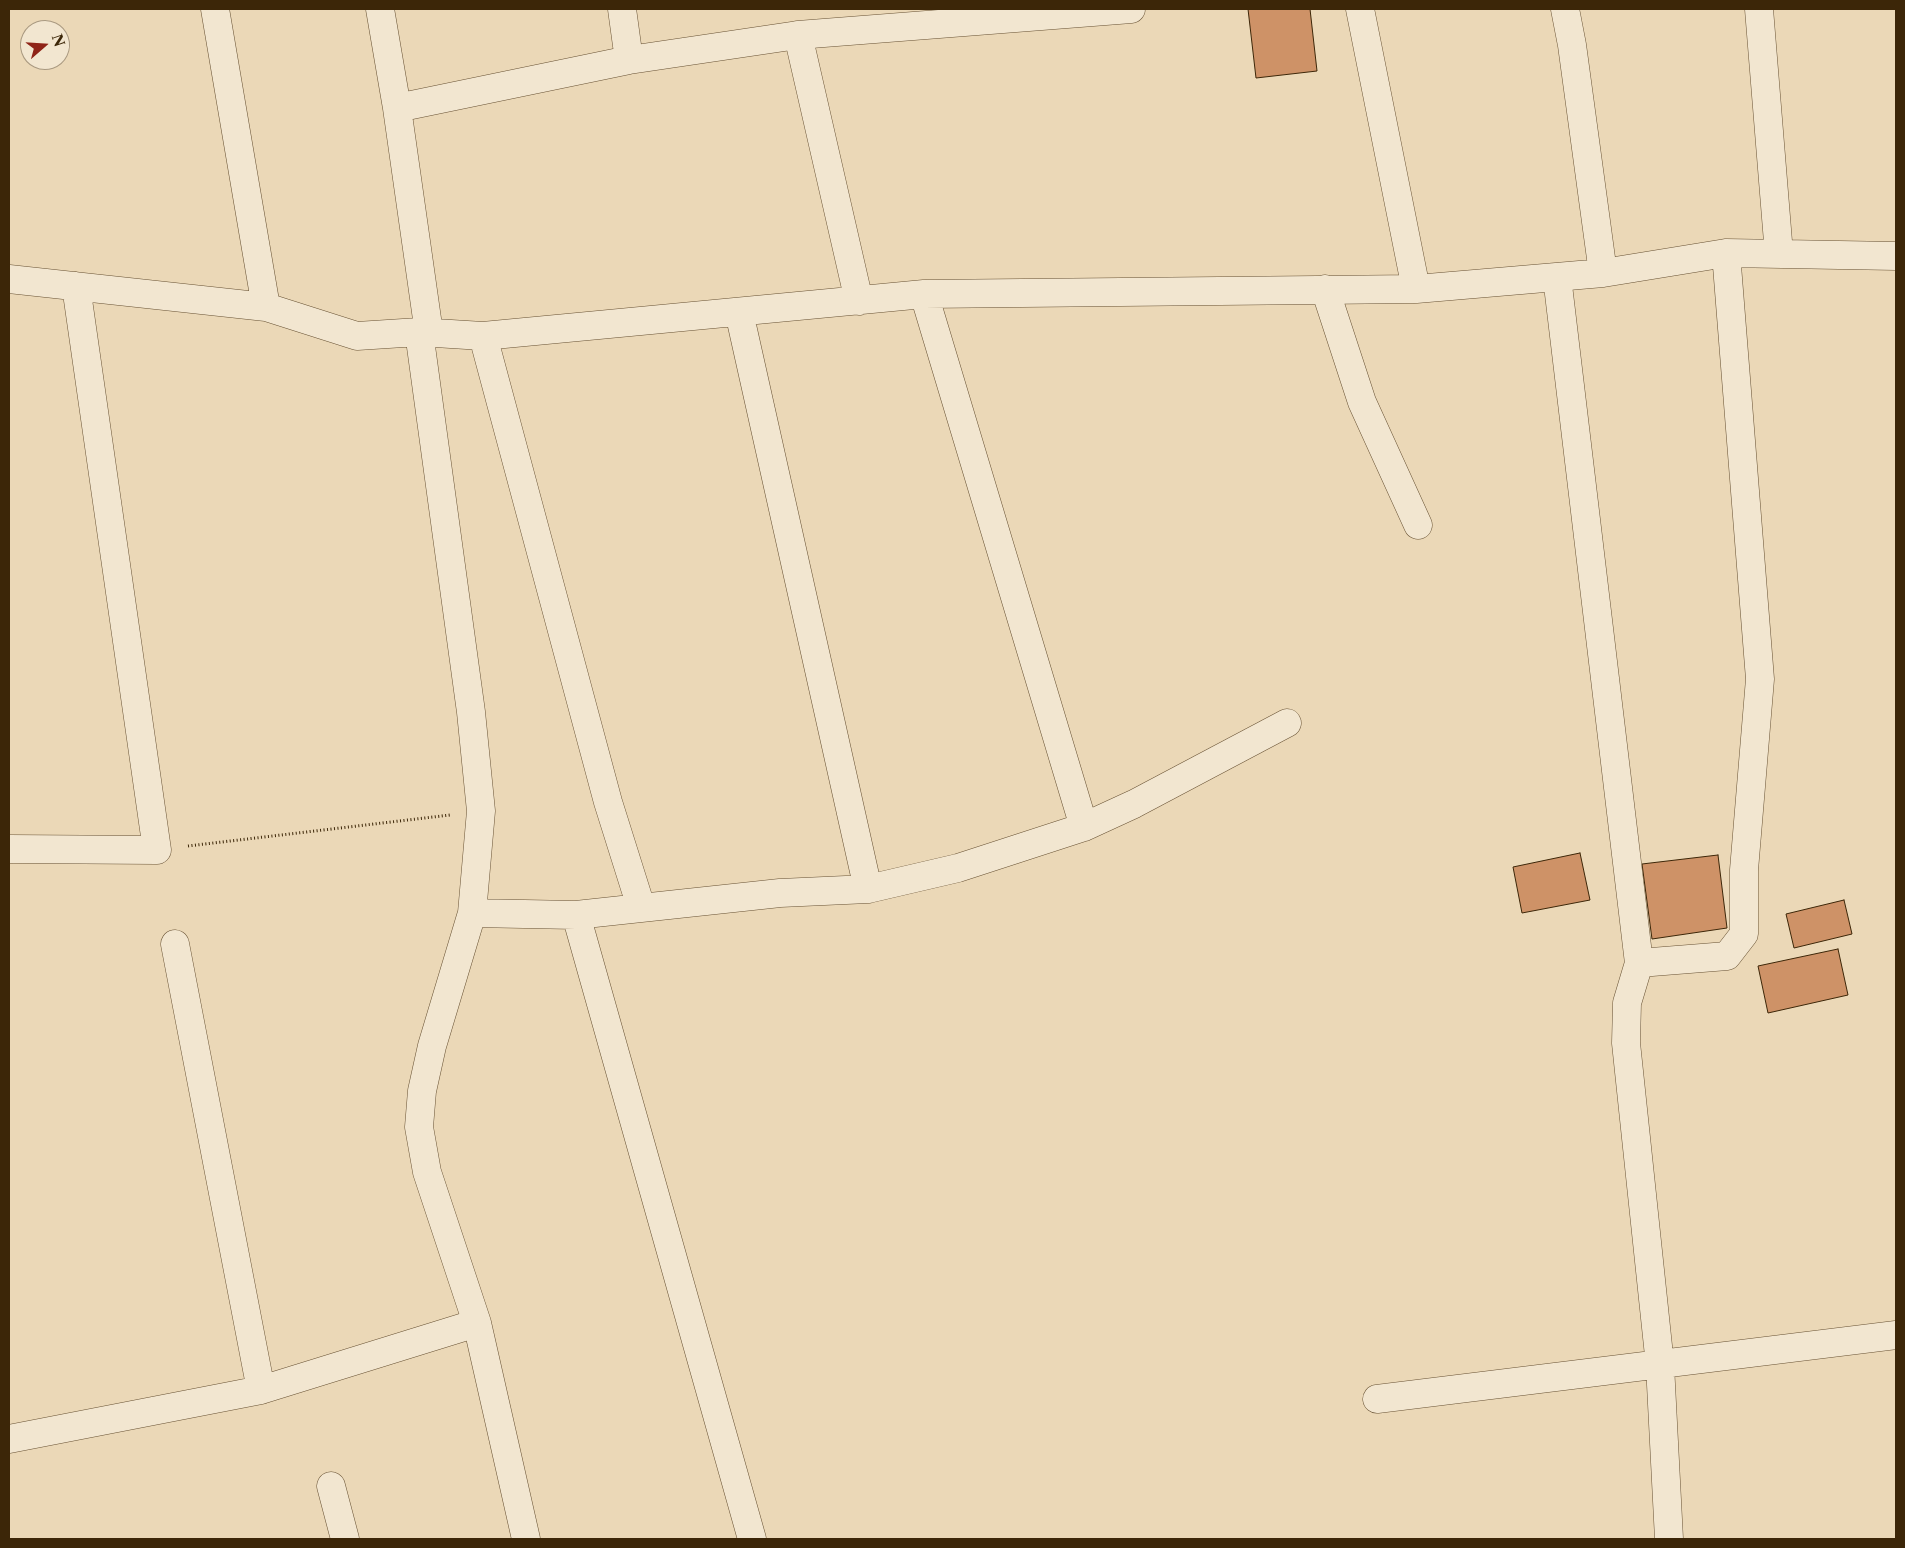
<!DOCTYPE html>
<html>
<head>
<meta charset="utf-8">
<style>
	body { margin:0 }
	#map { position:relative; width:1905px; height:1548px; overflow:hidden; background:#ebd8b7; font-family:"Libre Caslon Text",serif }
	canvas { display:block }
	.frame { position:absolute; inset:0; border:10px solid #3c2608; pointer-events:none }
	.north { position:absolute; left:20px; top:20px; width:50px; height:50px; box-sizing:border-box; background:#f2e6d0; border:1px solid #a99980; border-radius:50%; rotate:71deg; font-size:14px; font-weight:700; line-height:20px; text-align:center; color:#3c2608 }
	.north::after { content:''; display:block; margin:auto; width:18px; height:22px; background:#8f2418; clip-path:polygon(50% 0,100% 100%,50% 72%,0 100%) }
</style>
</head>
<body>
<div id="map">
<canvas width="1905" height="1548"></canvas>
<div class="frame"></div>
<div class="north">N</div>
</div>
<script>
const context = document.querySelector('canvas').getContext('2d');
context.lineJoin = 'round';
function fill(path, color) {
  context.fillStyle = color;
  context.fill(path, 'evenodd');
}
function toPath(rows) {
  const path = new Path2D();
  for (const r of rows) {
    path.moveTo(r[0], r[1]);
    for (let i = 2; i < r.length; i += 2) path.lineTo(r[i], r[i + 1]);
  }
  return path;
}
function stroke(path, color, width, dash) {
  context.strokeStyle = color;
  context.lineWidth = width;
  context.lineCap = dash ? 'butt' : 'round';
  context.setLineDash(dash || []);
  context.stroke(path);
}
const building = toPath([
	[1248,9,1310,9,1317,71,1256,78,1248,9],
	[1580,853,1590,900,1522,913,1513,867,1580,853],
	[1718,855,1727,928,1652,939,1642,864,1718,855],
	[1844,900,1852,934,1794,948,1786,914,1844,900],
	[1838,949,1848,995,1768,1013,1758,966,1838,949]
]);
const path = toPath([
	[188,846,450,815]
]);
const minor = toPath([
	[215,9,266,307],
	[380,9,397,108,429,333],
	[622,9,629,60],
	[1360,9,1416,289],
	[1565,9,1572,45,1603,273],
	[1759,9,1779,254],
	[397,108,629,60,798,35],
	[1557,277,1639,963,1627,1003,1626,1043,1660,1365,1669,1539],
	[9,279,266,307,357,336,419,332,483,336,924,294,1416,289,1603,273,1726,253,1896,256],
	[1325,289,1362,402,1418,525],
	[924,294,1084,827,1134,804,1287,723],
	[859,301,798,35,1131,9],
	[739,312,868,889],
	[419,332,471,712,481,811,472,913,432,1046,422,1091,419,1127,427,1172,477,1323,526,1539],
	[483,336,608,802,641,907],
	[9,849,157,850,76,286],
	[472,913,576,915,780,893,868,889,958,868,1084,827],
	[576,915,752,1539],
	[175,944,261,1390],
	[1639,963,1727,956,1744,934,1744,870,1760,679,1726,253],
	[1377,1399,1896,1335],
	[9,1439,261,1390,477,1323],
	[331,1486,345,1539]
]);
fill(building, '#ce9267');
stroke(building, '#3c2608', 1);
stroke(minor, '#685234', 29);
stroke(path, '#3c2608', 3, [1, 2.5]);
stroke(minor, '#f2e6d0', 28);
</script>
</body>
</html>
